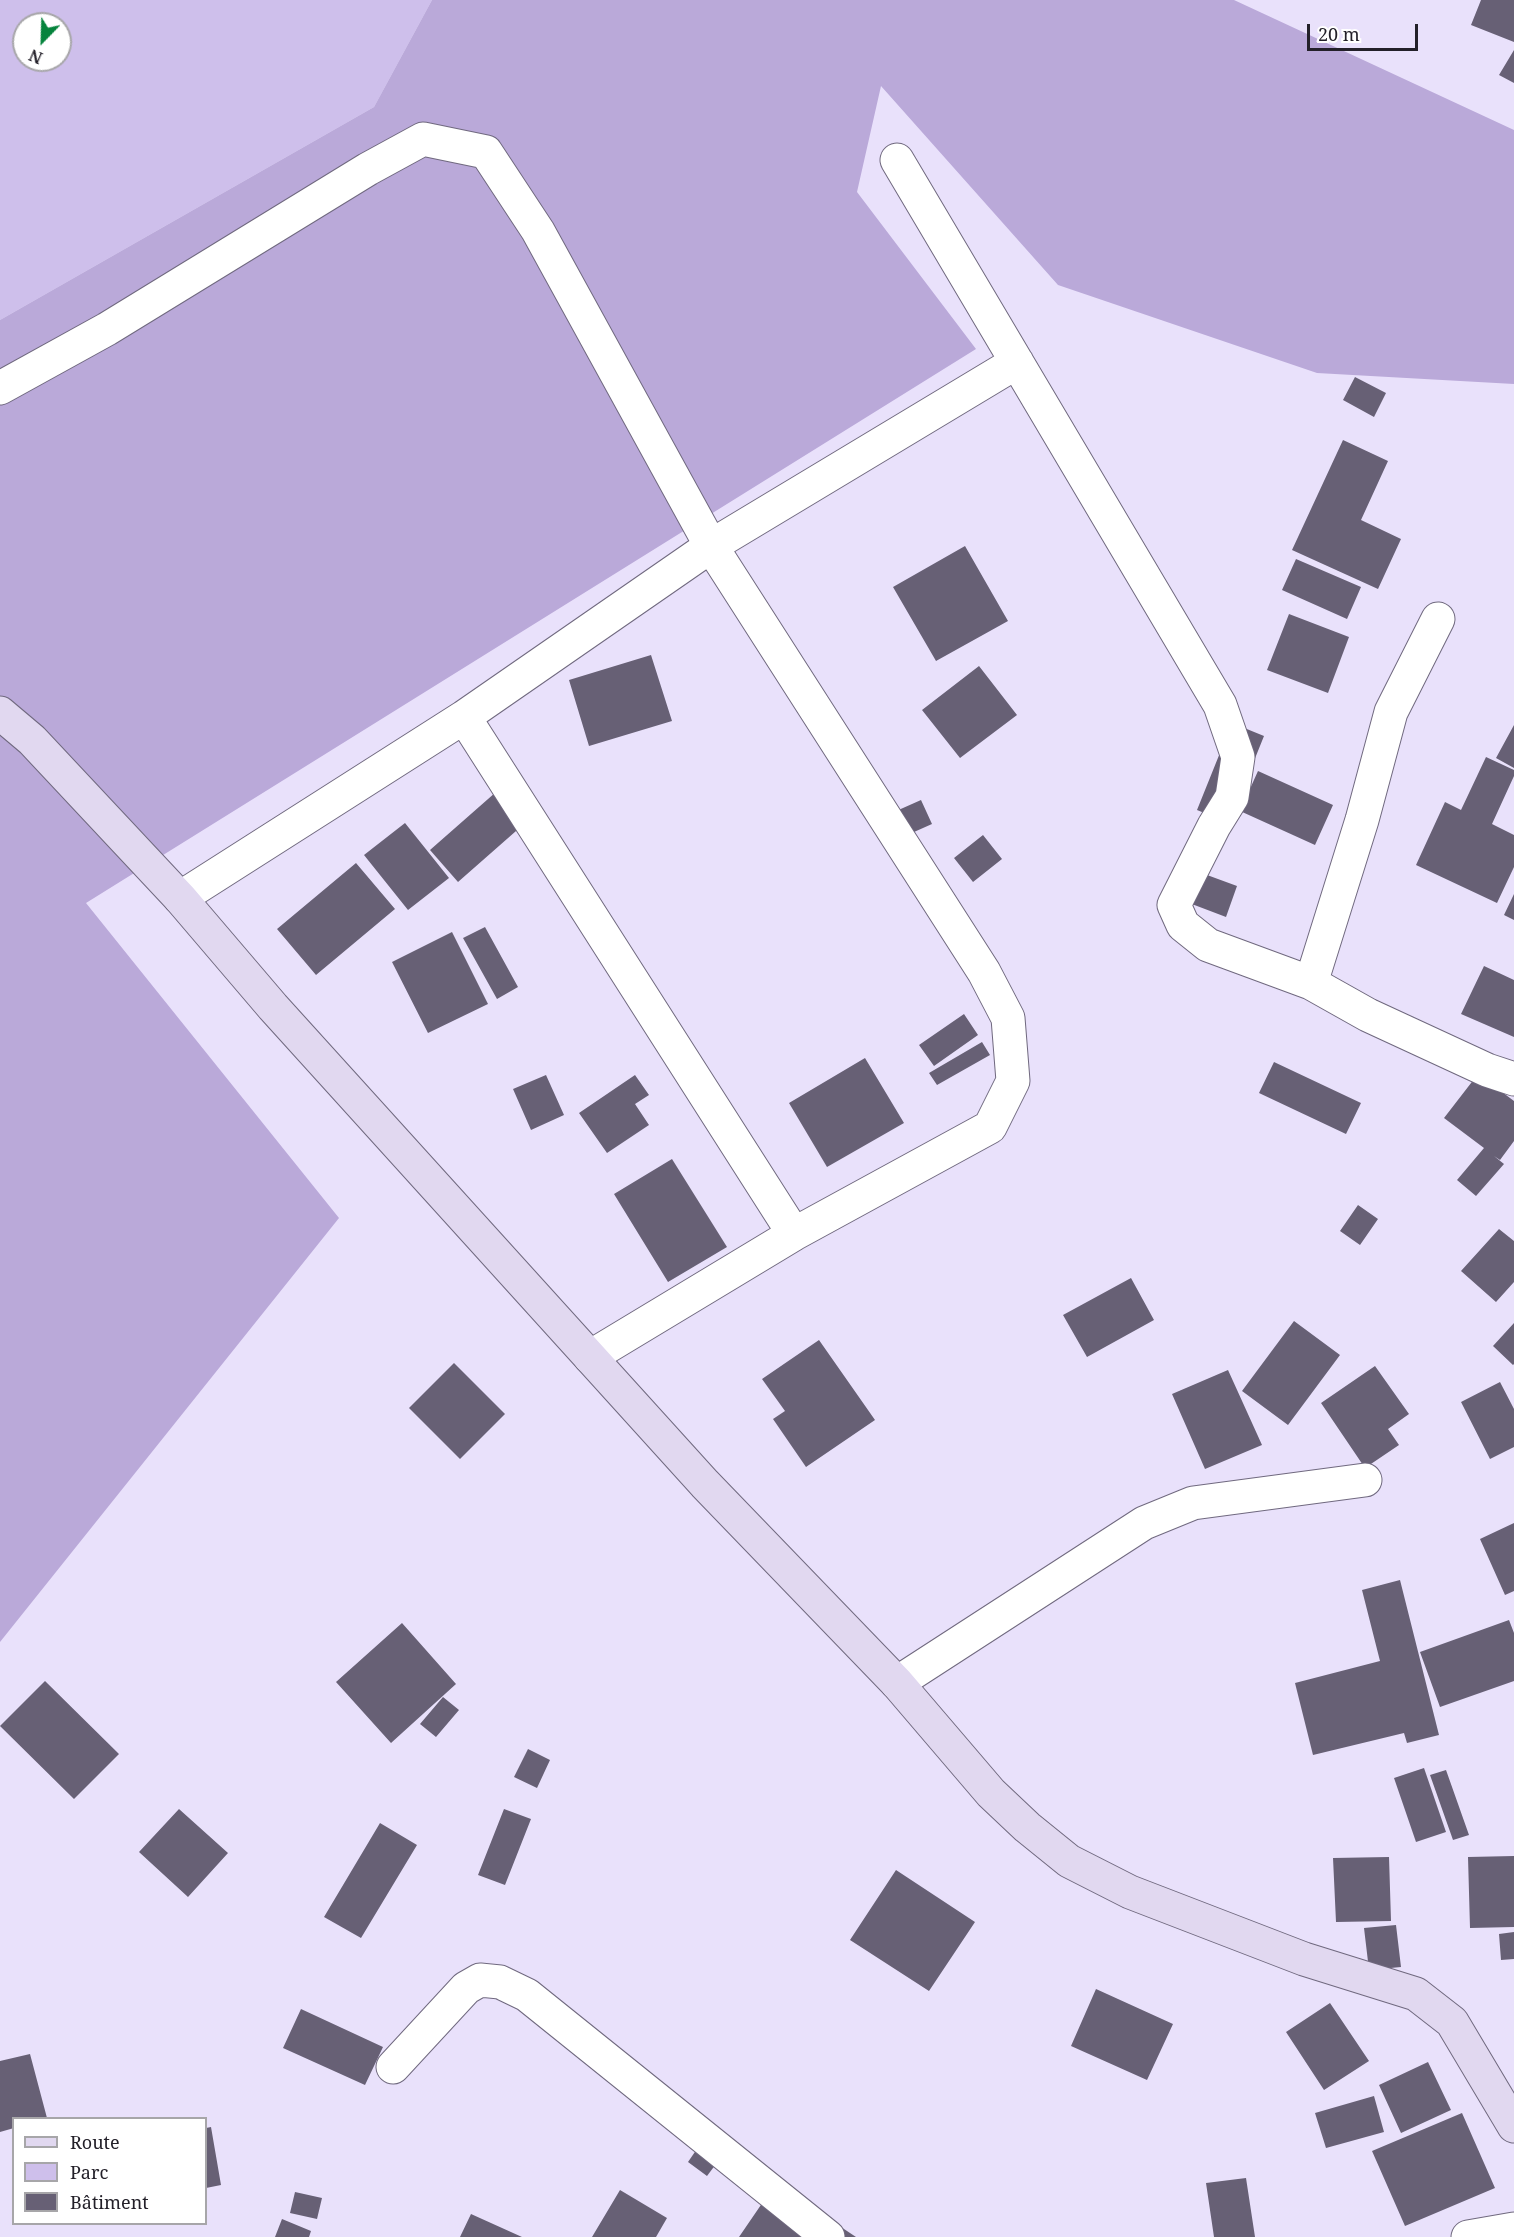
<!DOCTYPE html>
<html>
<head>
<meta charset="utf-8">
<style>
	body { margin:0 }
	#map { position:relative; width:1514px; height:2237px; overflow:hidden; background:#e9e1fb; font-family:"Noto Serif",serif }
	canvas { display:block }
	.legend { position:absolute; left:12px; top:2117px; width:195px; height:108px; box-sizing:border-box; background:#fff; border:2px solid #a7a6a9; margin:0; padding:8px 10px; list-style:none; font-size:18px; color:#232029 }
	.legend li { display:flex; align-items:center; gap:12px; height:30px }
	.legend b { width:30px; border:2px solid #a7a6a9 }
	.north { position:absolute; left:12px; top:12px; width:60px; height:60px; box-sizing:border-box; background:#fff; border:2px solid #a7a6a9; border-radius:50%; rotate:203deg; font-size:16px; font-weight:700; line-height:24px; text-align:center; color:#232029 }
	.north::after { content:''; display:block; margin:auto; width:21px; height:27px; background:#05833c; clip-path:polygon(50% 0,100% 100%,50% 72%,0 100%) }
	.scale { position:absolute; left:1307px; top:24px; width:111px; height:27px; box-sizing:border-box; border:3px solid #232029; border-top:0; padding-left:8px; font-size:18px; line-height:21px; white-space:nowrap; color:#232029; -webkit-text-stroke:4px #fff; paint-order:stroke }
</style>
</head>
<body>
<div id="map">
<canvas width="1514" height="2237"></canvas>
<ul class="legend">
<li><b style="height:8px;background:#e1d8f0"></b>Route</li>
<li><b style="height:16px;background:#cebfeb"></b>Parc</li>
<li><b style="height:16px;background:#676075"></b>Bâtiment</li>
</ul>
<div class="north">N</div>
<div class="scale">20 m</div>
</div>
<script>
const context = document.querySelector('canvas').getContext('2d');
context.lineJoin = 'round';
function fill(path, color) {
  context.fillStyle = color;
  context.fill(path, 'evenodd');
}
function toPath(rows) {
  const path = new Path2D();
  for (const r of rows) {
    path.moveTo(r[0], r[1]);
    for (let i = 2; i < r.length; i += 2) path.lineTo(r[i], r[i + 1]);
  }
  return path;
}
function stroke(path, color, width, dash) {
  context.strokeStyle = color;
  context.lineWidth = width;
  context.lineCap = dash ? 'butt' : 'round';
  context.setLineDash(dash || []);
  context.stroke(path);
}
const green = toPath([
	[0,0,432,0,374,107,0,320],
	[24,24,60,24,60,60,24,60]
]);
const forest = toPath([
	[432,0,1234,0,1514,130,1514,384,1317,373,1058,285,881,86,857,192,976,349,86,903,339,1218,0,1642,0,320,374,107]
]);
const building = toPath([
	[1481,0,1514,0,1514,42,1471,25],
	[1514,50,1514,83,1499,75],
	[1355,377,1386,393,1374,417,1343,400],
	[1343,440,1388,461,1361,520,1401,539,1378,589,1292,550],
	[965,546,1008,621,936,661,893,587],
	[1296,559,1361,587,1347,619,1282,590],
	[1289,614,1349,637,1328,693,1267,670],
	[651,655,672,721,589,746,569,680],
	[979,666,1017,715,960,758,922,710],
	[1232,723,1264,736,1229,823,1197,810],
	[1514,725,1514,768,1496,758],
	[1486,757,1514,770,1514,776,1492,824,1514,835,1514,867,1497,903,1416,865,1445,802,1461,810],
	[1258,771,1333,805,1315,845,1240,811],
	[496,792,524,824,458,882,430,850],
	[921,800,932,824,905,836,894,812],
	[405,823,449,878,408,910,364,855],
	[983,835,1002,859,973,882,954,858],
	[356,863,395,909,316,975,277,929],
	[1188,868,1237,886,1226,917,1176,898],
	[1514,894,1514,920,1504,915],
	[485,927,518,987,497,999,463,938],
	[452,932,488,1004,428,1033,392,962],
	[1484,966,1514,980,1514,1037,1461,1014],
	[964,1014,978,1035,934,1066,919,1045],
	[982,1042,990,1055,937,1085,929,1073],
	[865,1058,904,1123,827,1167,789,1103],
	[1274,1062,1361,1103,1346,1134,1259,1093],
	[1478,1074,1514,1101,1514,1141,1500,1160,1494,1156,1504,1164,1476,1196,1457,1180,1484,1148,1444,1118],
	[546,1075,564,1115,531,1130,513,1089],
	[635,1075,649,1095,635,1104,649,1125,607,1153,579,1113],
	[672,1159,727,1247,668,1282,614,1194],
	[1358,1205,1378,1219,1360,1245,1340,1231],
	[1499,1229,1514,1241,1514,1282,1496,1302,1461,1271],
	[1131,1278,1154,1320,1087,1357,1063,1315],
	[1294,1321,1340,1355,1288,1425,1242,1391],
	[1514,1323,1514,1364,1513,1365,1493,1346],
	[819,1340,875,1420,806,1467,773,1419,785,1411,762,1379],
	[454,1363,505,1414,460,1459,409,1408],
	[1375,1366,1409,1414,1388,1429,1399,1445,1365,1468,1321,1403],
	[1228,1370,1262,1445,1205,1469,1172,1394],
	[1500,1382,1514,1409,1514,1447,1490,1459,1461,1402],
	[1514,1523,1514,1591,1505,1595,1480,1539],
	[1400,1580,1439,1735,1407,1743,1404,1733,1313,1755,1295,1683,1380,1661,1362,1590],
	[1509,1620,1514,1633,1514,1681,1440,1707,1420,1652],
	[402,1623,456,1684,391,1743,336,1682],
	[45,1681,119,1754,74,1799,0,1726],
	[443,1697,459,1710,436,1737,420,1724],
	[528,1749,550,1760,537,1788,514,1777],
	[1424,1768,1446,1832,1416,1842,1394,1778],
	[1446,1770,1469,1835,1453,1840,1430,1775],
	[179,1809,228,1853,188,1897,139,1852],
	[504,1809,531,1819,505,1885,478,1875],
	[380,1823,417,1845,361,1938,324,1917],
	[1514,1856,1514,1927,1470,1928,1468,1857],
	[1389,1857,1391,1921,1336,1922,1333,1858],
	[896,1870,975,1922,929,1991,850,1940],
	[1396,1925,1401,1967,1369,1970,1364,1928],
	[1514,1932,1514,1959,1501,1960,1499,1934],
	[1096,1989,1173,2024,1147,2080,1071,2046],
	[1330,2003,1369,2061,1324,2090,1286,2032],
	[301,2009,383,2047,365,2085,283,2048],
	[30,2054,47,2118,14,2118,14,2128,0,2132,0,2061],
	[1428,2062,1451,2110,1401,2133,1379,2085],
	[1374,2096,1384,2132,1326,2148,1315,2113],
	[1462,2113,1495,2188,1405,2226,1372,2151],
	[211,2127,221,2185,206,2188,206,2128],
	[699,2146,719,2160,707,2176,688,2162],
	[1246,2178,1255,2237,1214,2237,1206,2183],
	[620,2190,667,2218,656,2237,592,2237],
	[295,2192,322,2198,317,2219,290,2213],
	[765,2199,820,2213,856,2237,739,2237],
	[471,2214,522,2237,460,2237],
	[282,2219,311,2231,309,2237,275,2237]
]);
const street = toPath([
	[897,160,1220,705,1238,757,1232,797,1214,826,1174,905,1183,925,1208,945,1311,983,1368,1015,1487,1070,1514,1079],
	[0,388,107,329,368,169,423,139,486,152,538,231,711,546,984,972,1008,1018,1013,1081,990,1127,794,1234,590,1357],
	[464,717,794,1234],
	[180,898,464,717,711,546,1017,362],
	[1311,983,1362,820,1391,712,1438,619],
	[897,1683,1144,1523,1193,1503,1365,1480],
	[393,2067,466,1988,480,1980,500,1982,527,1995,828,2237],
	[1468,2237,1514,2229]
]);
const secondary = toPath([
	[0,713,32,740,180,898,273,1007,705,1484,897,1683,991,1793,1027,1827,1069,1861,1130,1892,1304,1959,1416,1994,1452,2022,1514,2126]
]);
fill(green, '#cebfeb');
fill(forest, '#baa9d9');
fill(building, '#676075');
stroke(street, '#70697f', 35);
stroke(secondary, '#70697f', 35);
stroke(street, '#fff', 33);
stroke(secondary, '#e1d8f0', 33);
</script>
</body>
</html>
